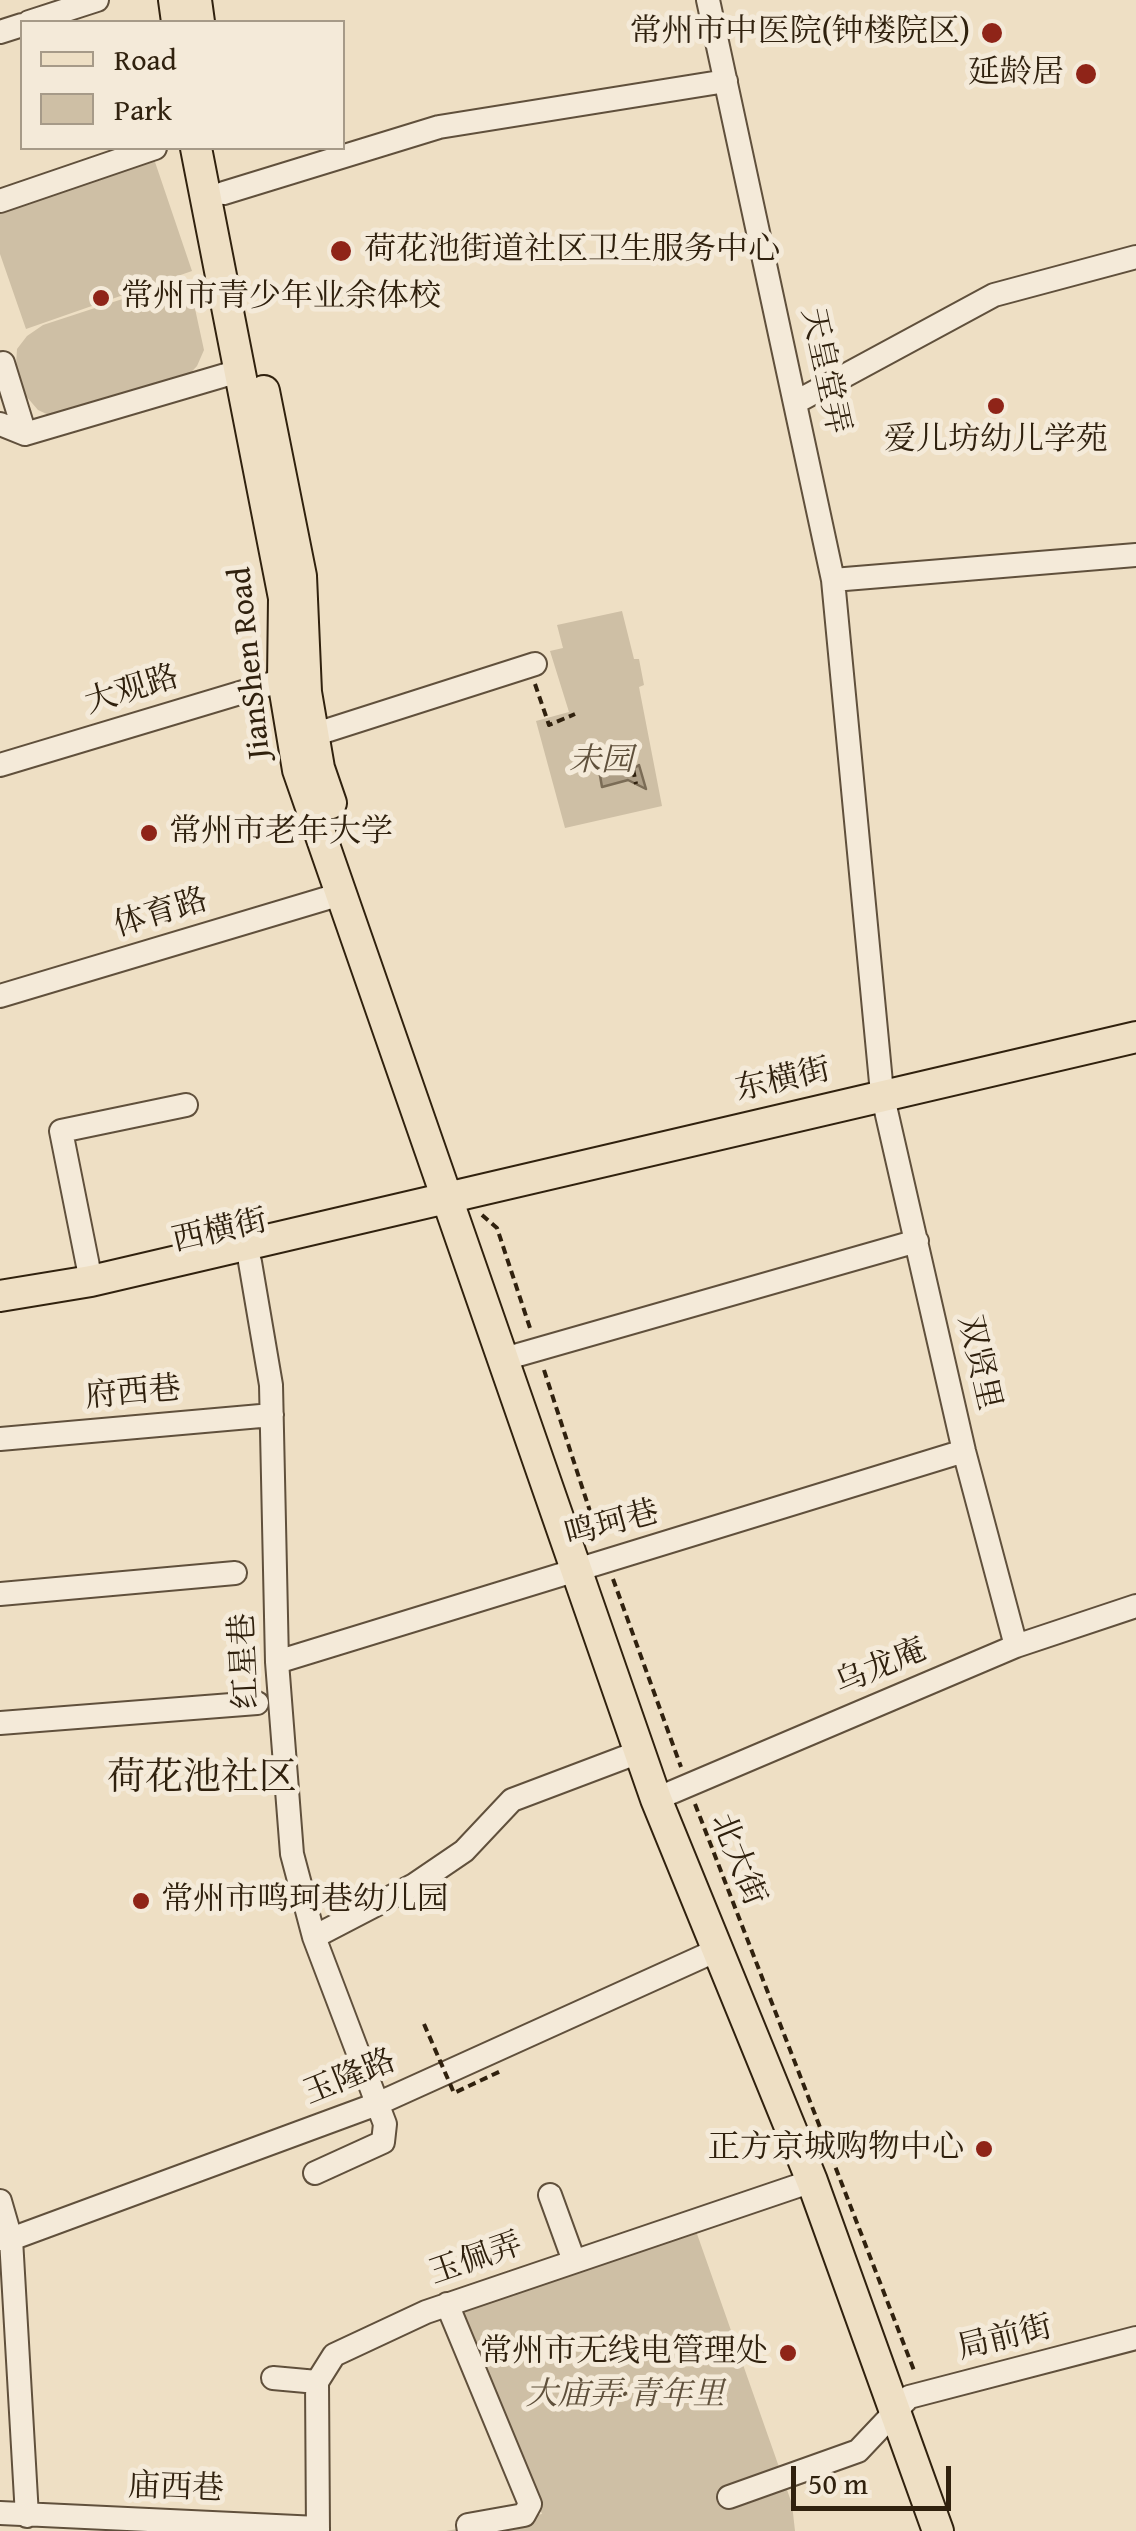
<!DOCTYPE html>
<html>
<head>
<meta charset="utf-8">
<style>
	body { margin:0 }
	#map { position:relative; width:1136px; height:2531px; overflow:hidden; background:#eedfc4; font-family:"Gentium Book Plus",serif }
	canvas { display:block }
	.legend { position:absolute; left:20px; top:20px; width:325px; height:130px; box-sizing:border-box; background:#f4ead9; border:2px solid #a69a88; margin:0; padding:12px 18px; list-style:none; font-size:30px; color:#30210e }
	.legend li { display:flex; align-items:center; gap:20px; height:50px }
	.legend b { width:50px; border:2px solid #a69a88 }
	.scale { position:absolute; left:791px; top:2466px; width:160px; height:45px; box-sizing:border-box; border:5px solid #30210e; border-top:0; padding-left:12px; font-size:30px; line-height:35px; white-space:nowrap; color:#30210e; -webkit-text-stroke:8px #f4ead9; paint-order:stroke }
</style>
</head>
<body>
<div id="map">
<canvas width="1136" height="2531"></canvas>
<ul class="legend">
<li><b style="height:12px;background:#eedfc4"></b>Road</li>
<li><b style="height:28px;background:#cebfa5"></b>Park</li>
</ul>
<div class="scale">50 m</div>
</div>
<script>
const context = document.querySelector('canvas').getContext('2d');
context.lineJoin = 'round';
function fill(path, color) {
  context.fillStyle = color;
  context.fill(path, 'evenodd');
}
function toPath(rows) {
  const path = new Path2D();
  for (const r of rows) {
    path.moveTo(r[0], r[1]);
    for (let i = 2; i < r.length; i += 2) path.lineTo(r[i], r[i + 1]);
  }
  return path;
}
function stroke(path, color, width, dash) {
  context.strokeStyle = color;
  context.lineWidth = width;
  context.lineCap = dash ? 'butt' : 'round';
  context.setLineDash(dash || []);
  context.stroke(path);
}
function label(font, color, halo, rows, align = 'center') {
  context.font = font + ' "Gentium Book Plus","Noto Serif SC",serif';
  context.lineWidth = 10;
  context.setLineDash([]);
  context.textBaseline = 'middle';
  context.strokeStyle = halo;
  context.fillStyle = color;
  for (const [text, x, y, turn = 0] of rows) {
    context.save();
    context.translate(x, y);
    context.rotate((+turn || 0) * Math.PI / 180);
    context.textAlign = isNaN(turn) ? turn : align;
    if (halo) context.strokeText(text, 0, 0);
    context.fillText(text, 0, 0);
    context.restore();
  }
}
const green = toPath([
	[154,159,192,271,26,329,0,254,0,212],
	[153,289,176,290,194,304,204,350,197,366,183,381,53,417,38,410,26,396,16,365,17,349,27,336,43,325],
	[622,611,634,659,639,659,644,685,639,687,662,806,565,828,536,721,569,712,550,651,563,648,557,625],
	[696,2231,792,2504,795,2531,446,2531,542,2514,456,2307]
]);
const water = toPath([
	[639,765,646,789,628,780,602,787,599,770,614,765,633,769,639,765]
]);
const path = toPath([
	[535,684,549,725,575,714],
	[633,769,636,784],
	[482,1215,497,1228,530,1328],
	[544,1370,600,1542],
	[613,1579,681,1767],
	[695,1804,915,2373]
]);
const minor = toPath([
	[708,0,833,580,882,1093,964,1451,1016,1646],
	[29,22,97,0],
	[0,32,22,25],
	[224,193,439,127,726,81],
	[0,201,155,148],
	[3,363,25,434],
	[798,401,994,295,1136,257],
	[0,424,25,434,239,371],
	[833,580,1136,555],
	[313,735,535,664],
	[0,765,283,680],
	[0,996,341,894],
	[250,1262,271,1385,277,1662,292,1854,314,1937,385,2124,383,2142,315,2173],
	[91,1281,61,1131,186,1105],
	[504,1359,917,1241],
	[0,1439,272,1415],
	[0,1594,235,1573],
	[277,1662,964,1451],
	[0,1723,257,1703],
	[656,1799,1016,1646,1136,1606],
	[314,1937,414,1885,464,1851,512,1800,639,1752],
	[550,2195,574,2261],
	[0,2201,11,2239,27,2516],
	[0,2239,11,2239,377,2104,715,1951],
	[447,2304,530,2504,524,2515,468,2525,469,2531],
	[273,2378,317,2382],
	[729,2497,858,2451,909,2397,1136,2338],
	[0,2513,318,2528],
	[318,2531,317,2382,334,2355,426,2312,812,2181]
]);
const major = toPath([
	[174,0,177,22],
	[196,0,199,22],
	[196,148,284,598,283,680,298,770,656,1799,812,2181,938,2531],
	[264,391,301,576,306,692,319,768,331,803],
	[0,1296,91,1281,1136,1037]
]);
const pathBridge = toPath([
	[424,2024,454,2093,503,2070]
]);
const markers = [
	[992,33,12,"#8f2418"],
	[1086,74,12,"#8f2418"],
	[341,251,12,"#8f2418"],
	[101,298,10,"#8f2418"],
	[996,406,10,"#8f2418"],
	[149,833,10,"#8f2418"],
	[141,1901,10,"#8f2418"],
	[984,2149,10,"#8f2418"],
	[788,2353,10,"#8f2418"]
];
const poiNames = [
	["常州市中医院(钟楼院区)",970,33],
	["延龄居",1064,74],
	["荷花池街道社区卫生服务中心",364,251,"left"],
	["常州市青少年业余体校",121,298,"left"],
	["爱儿坊幼儿学苑",996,441,"center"],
	["常州市老年大学",169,833,"left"],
	["常州市鸣珂巷幼儿园",161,1901,"left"],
	["正方京城购物中心",964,2149],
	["常州市无线电管理处",768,2353]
];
const streetNames = [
	["天皇堂弄",824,371,78],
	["JianShen Road",251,663,-96],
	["大观路",132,691,-17],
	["体育路",161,914,-17],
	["东横街",783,1081,-13],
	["西横街",220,1232,-13],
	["双贤里",978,1363,77],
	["府西巷",133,1394,-5],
	["鸣珂巷",612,1525,-15],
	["红星巷",246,1661,-93],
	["乌龙庵",881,1668,-23],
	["北大街",737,1860,68],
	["玉隆路",350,2078,-22],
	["玉佩弄",476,2260,-19],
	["局前街",1005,2339,-14],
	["庙西巷",176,2489,2]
];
const parkNames = [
	["未园",601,762],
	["大庙弄·青年里",625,2396]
];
const quarterNames = [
	["荷花池社区",202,1779]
];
fill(green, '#cebfa5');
fill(water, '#ad9e86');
stroke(water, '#7b6c56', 2.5);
stroke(minor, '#60503c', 26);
stroke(major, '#30210e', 34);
stroke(path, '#30210e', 4, [8, 5]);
stroke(minor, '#f4ead9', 22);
stroke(major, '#eedfc4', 30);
stroke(pathBridge, '#30210e', 4, [8, 5]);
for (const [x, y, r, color] of markers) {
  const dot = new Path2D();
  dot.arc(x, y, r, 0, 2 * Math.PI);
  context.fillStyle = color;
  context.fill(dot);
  stroke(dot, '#f4ead9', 4);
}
label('32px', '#30210e', '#f4ead9', poiNames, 'right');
label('32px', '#30210e', '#f4ead9', streetNames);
label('italic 32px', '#5f503b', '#f4ead9', parkNames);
label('38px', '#30210e', '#f4ead9', quarterNames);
</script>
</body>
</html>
